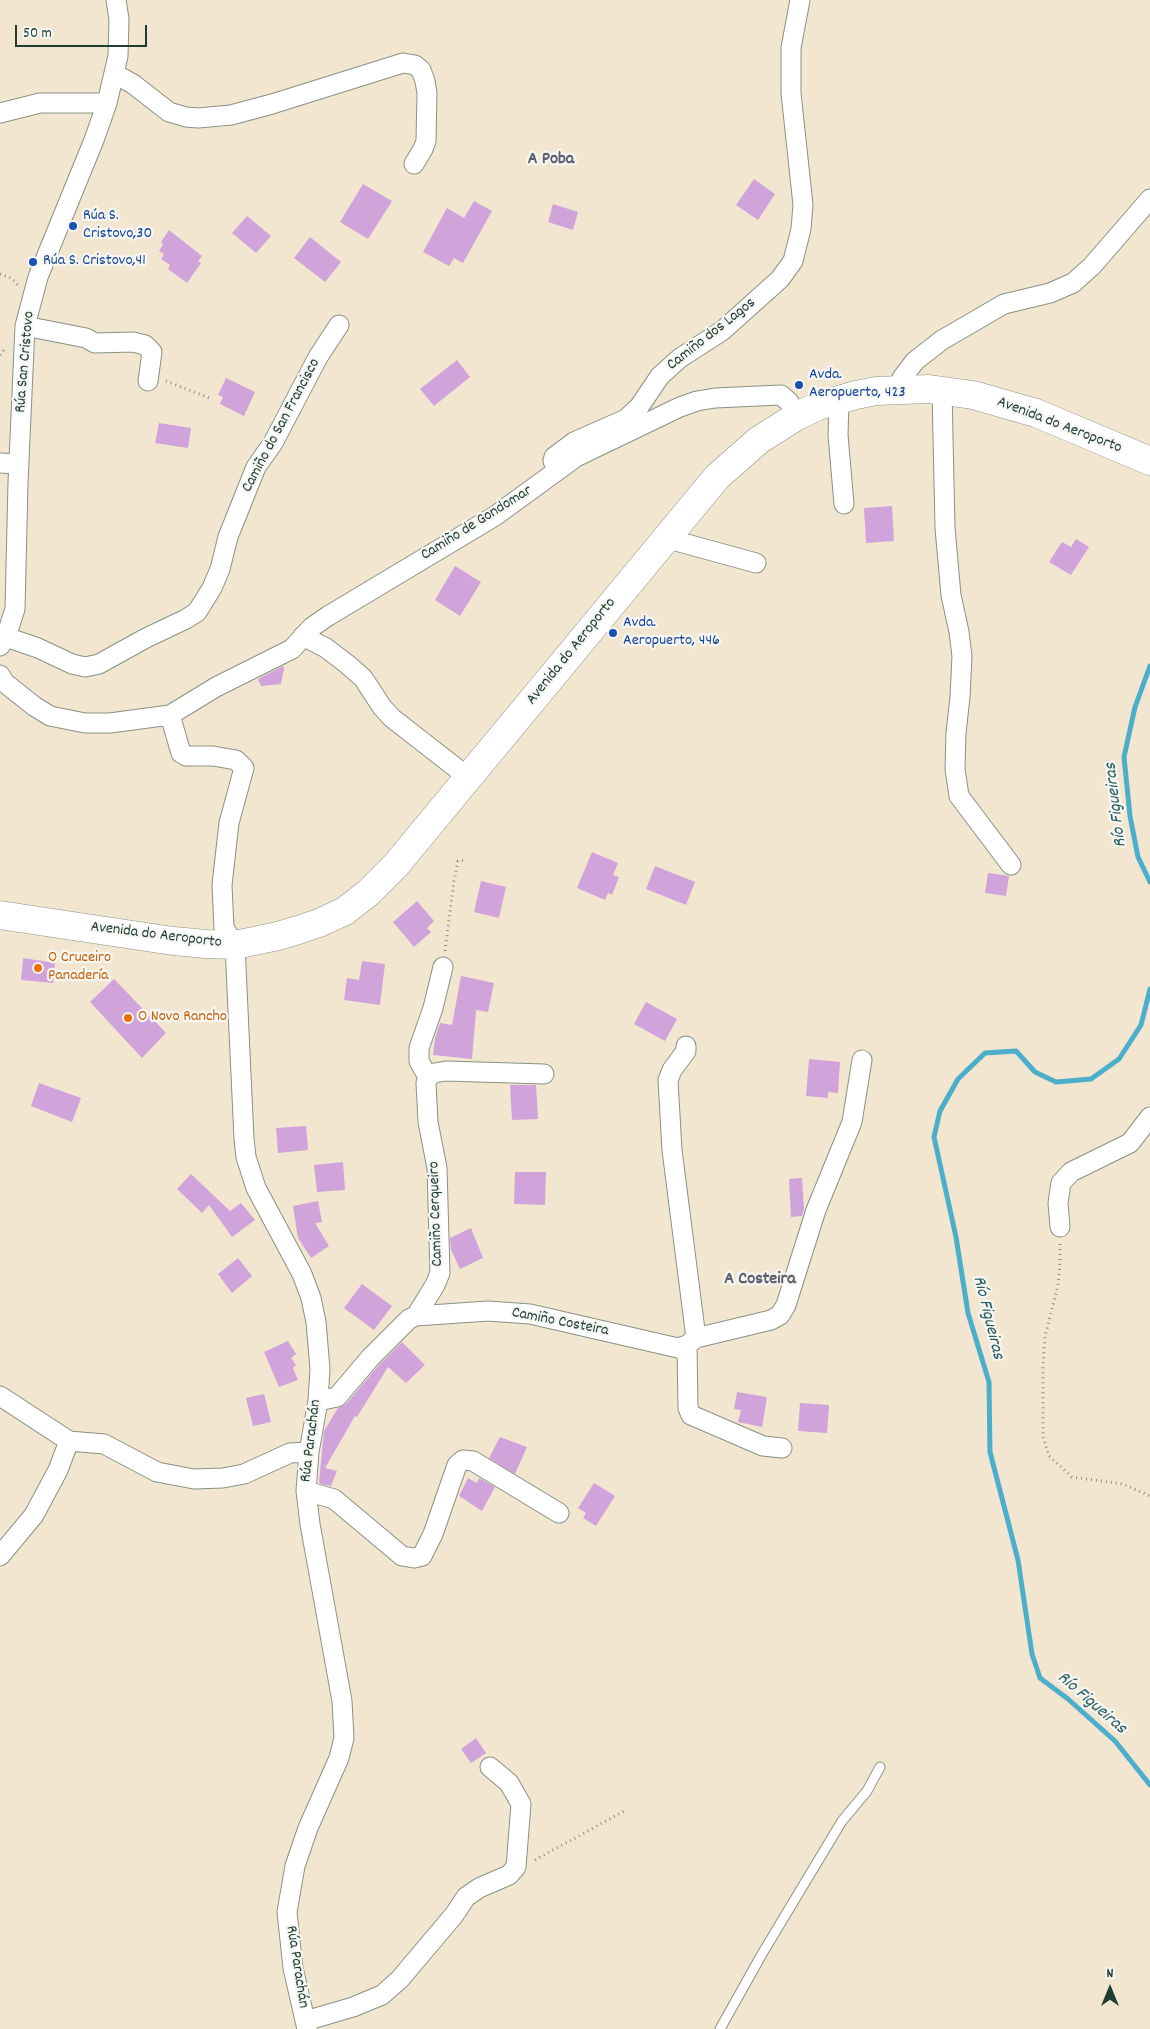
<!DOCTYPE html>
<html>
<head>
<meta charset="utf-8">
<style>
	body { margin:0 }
	#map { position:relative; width:1150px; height:2029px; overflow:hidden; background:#f2e6d0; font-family:Dekko,sans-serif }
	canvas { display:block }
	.north { position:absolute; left:1085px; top:1964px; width:50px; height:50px; -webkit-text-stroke:4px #f6f6f2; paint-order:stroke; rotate:0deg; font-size:14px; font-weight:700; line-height:20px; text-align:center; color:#1f3d34 }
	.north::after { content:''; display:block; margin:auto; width:18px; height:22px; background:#1f3d34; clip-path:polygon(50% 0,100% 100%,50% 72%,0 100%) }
	.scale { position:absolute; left:15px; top:25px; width:132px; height:22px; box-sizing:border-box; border:2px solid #1f3d34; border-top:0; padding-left:6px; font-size:15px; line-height:18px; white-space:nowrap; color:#1f3d34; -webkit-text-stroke:4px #f6f6f2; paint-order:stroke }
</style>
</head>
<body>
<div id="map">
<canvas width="1150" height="2029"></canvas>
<div class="north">N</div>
<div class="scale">50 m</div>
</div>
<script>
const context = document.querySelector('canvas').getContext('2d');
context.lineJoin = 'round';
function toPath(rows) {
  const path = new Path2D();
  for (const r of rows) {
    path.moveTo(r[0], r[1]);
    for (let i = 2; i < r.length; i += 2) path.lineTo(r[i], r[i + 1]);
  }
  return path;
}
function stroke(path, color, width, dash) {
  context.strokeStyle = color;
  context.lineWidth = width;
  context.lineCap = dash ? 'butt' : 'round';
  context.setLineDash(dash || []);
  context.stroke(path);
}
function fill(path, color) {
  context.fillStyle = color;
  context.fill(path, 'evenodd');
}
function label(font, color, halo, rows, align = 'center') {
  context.font = font + ' Dekko,sans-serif';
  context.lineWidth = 4.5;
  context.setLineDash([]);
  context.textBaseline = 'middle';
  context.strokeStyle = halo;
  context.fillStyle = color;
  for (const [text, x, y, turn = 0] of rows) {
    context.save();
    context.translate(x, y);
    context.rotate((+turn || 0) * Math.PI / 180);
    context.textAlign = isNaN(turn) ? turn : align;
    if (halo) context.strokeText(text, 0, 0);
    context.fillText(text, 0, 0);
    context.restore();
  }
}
const stream = toPath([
	[1150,666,1135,707,1124,757,1130,816,1138,857,1150,882],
	[1150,989,1141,1025,1119,1059,1091,1079,1056,1082,1035,1072,1016,1051,985,1053,958,1079,940,1111,934,1137,956,1237,968,1313,989,1382,990,1452,1018,1560,1032,1654,1040,1678,1068,1699,1115,1741,1150,1785]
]);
const building = toPath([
	[754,179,775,194,758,220,736,205],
	[363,184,392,201,368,239,340,222],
	[474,201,492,211,463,263,454,258,449,266,423,252,447,208,464,218],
	[553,204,578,212,573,230,548,222],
	[247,216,271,236,256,253,232,233],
	[169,230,202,256,198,261,201,263,187,283,168,269,170,265,161,259,164,254,159,251,163,244,161,242],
	[310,237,341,262,325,282,294,258],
	[457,360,470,377,434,406,420,389],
	[226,378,255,392,244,416,220,404,223,397,218,395],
	[159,423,191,428,188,448,155,443],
	[892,506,894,541,866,543,864,508],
	[1076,539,1089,547,1071,575,1049,562,1062,542,1071,547],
	[455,566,481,582,460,616,435,600],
	[283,666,284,668,281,684,261,686,258,679],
	[592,852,618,863,613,875,619,877,612,895,608,893,605,900,577,888],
	[655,866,695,882,686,905,646,889],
	[988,873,1009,876,1006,896,985,893],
	[481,881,506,887,499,918,474,912],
	[417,901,434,921,427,928,431,932,414,947,393,922],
	[23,958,55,963,53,983,21,980],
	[362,961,385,964,380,1005,344,1000,347,978,359,980],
	[461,976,494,983,488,1012,476,1010,472,1059,433,1055,435,1038,440,1023,452,1025],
	[114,979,166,1033,142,1058,90,1002],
	[646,1002,677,1019,665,1041,634,1024],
	[809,1059,840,1062,838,1093,828,1092,828,1098,806,1096],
	[39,1083,81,1098,72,1122,31,1106],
	[510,1085,536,1085,538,1119,512,1120],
	[306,1126,308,1150,278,1153,276,1128],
	[343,1162,345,1190,317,1192,314,1165],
	[515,1172,546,1172,545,1205,514,1204],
	[191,1174,230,1211,241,1203,255,1220,232,1237,209,1205,202,1213,177,1189],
	[802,1178,804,1210,802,1216,791,1217,789,1179],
	[318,1201,322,1222,315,1223,329,1246,311,1258,298,1238,293,1206],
	[471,1228,483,1258,460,1269,451,1250,450,1238],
	[238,1258,252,1276,232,1293,218,1274],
	[362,1284,392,1306,374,1330,344,1308],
	[288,1341,296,1354,291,1358,296,1365,293,1368,298,1380,279,1387,264,1352],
	[402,1342,425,1365,406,1383,388,1367,357,1417,355,1416,325,1468,337,1471,331,1486,321,1484,319,1482,324,1431,338,1408,346,1404,378,1366],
	[737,1392,767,1397,762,1427,738,1422,741,1410,734,1409],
	[264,1394,271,1422,253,1426,246,1398],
	[800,1403,829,1405,827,1433,798,1431],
	[500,1437,527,1447,515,1474,489,1458],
	[468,1478,477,1483,479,1478,495,1487,482,1511,459,1496],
	[594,1483,615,1496,596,1526,583,1518,586,1513,578,1508],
	[476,1738,486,1753,471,1763,461,1749]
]);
const path = toPath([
	[0,274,11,278,18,285],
	[0,355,6,347],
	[166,381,212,399],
	[445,951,454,881,458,861,466,860],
	[1060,1244,1060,1264,1058,1285,1045,1336,1043,1367,1043,1437,1049,1456,1072,1477,1123,1484,1150,1496],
	[535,1860,626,1810]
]);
const lane = toPath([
	[720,2029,762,1954,842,1821,867,1791,880,1767]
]);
const street = toPath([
	[115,74,133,84,169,112,186,117,198,118,231,115,272,104,403,63,415,65,421,70,425,81,427,93,426,141,423,149,414,164],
	[0,113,40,103,107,103],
	[25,326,86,338,95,343,133,342,145,345,152,352,148,381],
	[902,390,902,378,915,361,942,340,1004,304,1050,293,1073,283,1092,266,1150,199],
	[942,391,945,528,951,595,959,632,962,656,960,697,956,733,955,769,959,796,1011,865],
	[839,400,838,435,844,504],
	[553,461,554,457,574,442,626,419,639,407,660,376,680,358,722,331,780,279,793,261,801,229,803,205,791,93,791,48,800,0],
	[0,463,19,464],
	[665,538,756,563],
	[303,636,326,648,347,664,363,678,382,707,392,718,469,778],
	[6,637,38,648,72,664,85,667,99,664,146,638,186,619,197,612,212,588,220,569,228,537,256,467,273,443,318,357,339,325],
	[0,646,6,637,15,609,18,483,25,326,38,277,94,140,107,103,118,56,119,19,116,0],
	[0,675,5,683,34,706,50,716,85,723,110,723,170,715,181,753,186,756,213,756,236,760,244,768,229,823,222,885,224,928,235,945,244,1139,246,1157,256,1188,302,1274,311,1298,316,1322,320,1369,318,1401,309,1452,306,1491,310,1524,342,1701,344,1738,339,1758,308,1828,295,1866,287,1912,293,1968,307,2029],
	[170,715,216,687,292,649,312,627,328,616,495,516,576,457,680,407,697,401,715,398,781,395,789,402,797,416],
	[686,1046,686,1051,672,1070,668,1080,672,1150,696,1338],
	[428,1077,419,1061,419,1048,433,1008,443,967],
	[1060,1227,1058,1203,1061,1183,1071,1172,1130,1143,1150,1117],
	[416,1316,435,1285,440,1273,437,1168,428,1122,426,1083,428,1077,434,1073,446,1071,544,1074],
	[687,1345,688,1408,691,1415,763,1446,782,1448],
	[0,1396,69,1441,104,1444,157,1472,194,1479,223,1478,244,1474,290,1453,309,1452],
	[318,1401,337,1397,370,1358,409,1319,416,1316,488,1311,530,1314,678,1348,687,1345,696,1338,771,1320,780,1315,786,1305,816,1210,852,1122,862,1060],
	[306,1491,334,1499,402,1556,414,1558,422,1556,433,1534,457,1465,463,1460,473,1461,559,1513],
	[0,1556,34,1515,58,1470,69,1441],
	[305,2021,353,2007,382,1995,400,1979,454,1915,466,1897,479,1888,509,1875,516,1867,521,1804,509,1783,490,1767]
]);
const primary = toPath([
	[0,915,173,941,206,944,235,945,278,936,298,930,319,923,345,911,368,893,396,865,717,477,759,440,797,416,818,406,856,395,876,391,929,389,973,395,1036,413,1150,461]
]);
const markers = [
	[73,226,5,"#1a4fb4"],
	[33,262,5,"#1a4fb4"],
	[799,385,5,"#1a4fb4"],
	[613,633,5,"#1a4fb4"],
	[38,968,5,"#e8710a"],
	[128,1018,5,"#e8710a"]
];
const transitNames = [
	["Rúa S.",83,217],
	["Cristovo,30",83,235],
	["Rúa S. Cristovo,41",43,262],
	["Avda.",809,376],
	["Aeropuerto, 423",809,394],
	["Avda.",623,624],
	["Aeropuerto, 446",623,642]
];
const streetNames = [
	["Camiño dos Lagos",712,335,-38],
	["Rúa San Cristovo",26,362,-85],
	["Camiño do San Francisco",282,426,-62],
	["Avenida do Aeroporto",1059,426,21],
	["Camiño de Gondomar",477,524,-32],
	["Avenida do Aeroporto",572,652,-51],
	["Avenida do Aeroporto",156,936,7],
	["Camiño Cerqueiro",437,1214,-92],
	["Camiño Costeira",560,1323,11],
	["Rúa Parachán",312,1441,-83],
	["Rúa Parachán",296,1967,81]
];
const foodNames = [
	["O Cruceiro",48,959],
	["Panadería",48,977],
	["O Novo Rancho",138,1018]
];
const neighbourhoodNames = [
	["A Poba",551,161],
	["A Costeira",760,1281]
];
const waterNames = [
	["Río Figueiras",1117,805,-97],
	["Río Figueiras",987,1318,76],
	["Río Figueiras",1091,1704,41]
];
stroke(stream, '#4bafcb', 5);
fill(building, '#d1a3db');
stroke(lane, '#889282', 11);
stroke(street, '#889282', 21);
stroke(primary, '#889282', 29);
stroke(path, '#889282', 3, [1, 4]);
stroke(lane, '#fff', 9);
stroke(street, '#fff', 19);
stroke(primary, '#fff', 28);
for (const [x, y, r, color] of markers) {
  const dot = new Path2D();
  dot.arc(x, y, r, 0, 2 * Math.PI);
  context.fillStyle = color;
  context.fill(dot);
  stroke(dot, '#f6f6f2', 2);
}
label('16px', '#164399', '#f6f6f2', transitNames, 'left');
label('16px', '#1f3d34', '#f6f6f2', streetNames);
label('16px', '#c56008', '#f6f6f2', foodNames, 'left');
label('bold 18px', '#5d616e', '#f6f6f2', neighbourhoodNames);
label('italic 18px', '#2c5f61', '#f6f6f2', waterNames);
</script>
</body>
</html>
